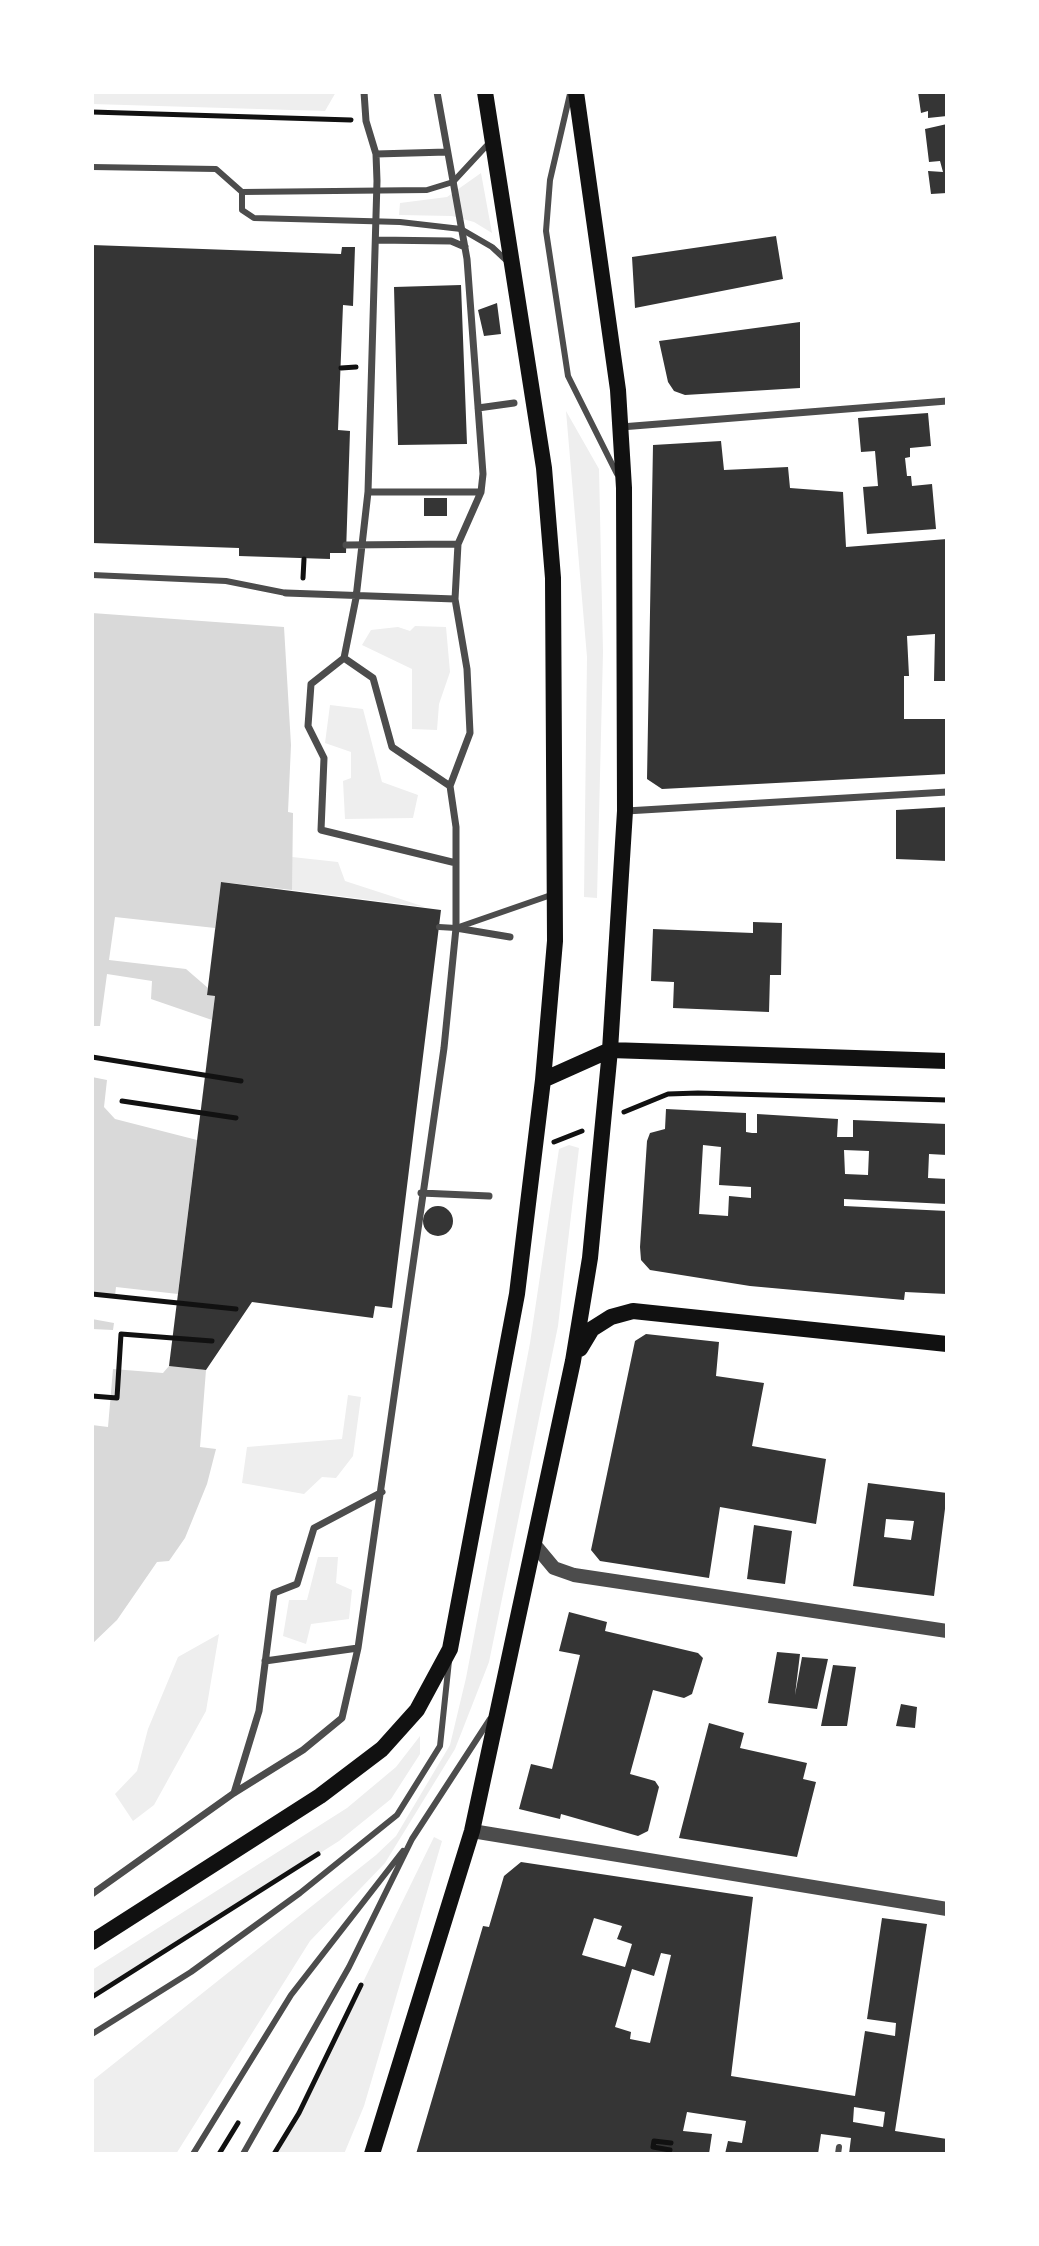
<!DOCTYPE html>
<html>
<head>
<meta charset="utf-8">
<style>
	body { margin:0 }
	#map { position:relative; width:1039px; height:2246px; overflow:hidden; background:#fff; font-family:"Sofia Sans Condensed",sans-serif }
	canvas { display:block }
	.frame { position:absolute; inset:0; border:94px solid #fff; pointer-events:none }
</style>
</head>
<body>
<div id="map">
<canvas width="1039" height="2246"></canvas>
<div class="frame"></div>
</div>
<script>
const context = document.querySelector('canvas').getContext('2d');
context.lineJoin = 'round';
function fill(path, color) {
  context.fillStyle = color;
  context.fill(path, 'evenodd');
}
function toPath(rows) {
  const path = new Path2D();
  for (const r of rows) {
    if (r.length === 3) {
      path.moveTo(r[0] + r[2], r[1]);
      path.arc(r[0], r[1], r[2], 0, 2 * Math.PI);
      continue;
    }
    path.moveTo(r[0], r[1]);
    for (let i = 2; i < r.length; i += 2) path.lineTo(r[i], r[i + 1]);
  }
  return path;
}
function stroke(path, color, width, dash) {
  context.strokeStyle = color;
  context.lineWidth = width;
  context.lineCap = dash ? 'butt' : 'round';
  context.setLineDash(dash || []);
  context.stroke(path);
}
const green = toPath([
	[92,92,336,92,325,111,92,104],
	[481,173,492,233,474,222,452,216,399,215,400,203,447,197],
	[566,411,599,469,603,652,597,898,584,897,587,657],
	[415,626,446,627,450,672,439,704,437,730,412,729,412,669,362,645,371,630,398,627,410,631],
	[330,705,363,709,382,782,418,795,413,818,345,819,343,781,351,778,351,752,325,743],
	[292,857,338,862,345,881,425,907,292,890],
	[569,1145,579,1148,558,1326,489,1662,455,1749,385,1863,310,1941,176,2154,92,2154,92,2081,376,1855,396,1836,450,1745,466,1678,530,1343,559,1149],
	[348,1395,361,1397,353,1456,336,1478,322,1477,304,1494,242,1483,247,1447,342,1439],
	[318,1557,338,1557,336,1583,352,1590,349,1619,311,1624,306,1644,283,1636,289,1600,307,1600],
	[219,1634,206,1711,154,1805,133,1821,115,1794,137,1771,148,1729,178,1657],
	[420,1736,420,1754,391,1799,339,1841,92,1997,92,1970,347,1808,396,1767],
	[434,1837,442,1841,364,2106,344,2154,274,2154,299,2113]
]);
const water = toPath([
	[92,613,284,627,291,745,288,812,293,813,292,890,221,882,207,994,215,996,169,1365,206,1370,200,1447,216,1449,207,1484,185,1538,169,1561,157,1562,117,1620,92,1644]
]);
const pier = toPath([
	[115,917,215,928,208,988,186,969,109,960],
	[107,974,152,981,151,999,212,1020,197,1140,115,1119,104,1107,107,1080,92,1077,92,1026,100,1026],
	[116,1287,178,1294,169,1366,163,1373,113,1369,108,1427,92,1425,92,1329,113,1330,114,1323,92,1319,92,1293,115,1296]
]);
const building = toPath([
	[918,92,947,92,947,116,928,118,928,111,921,113],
	[947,124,947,193,931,194,928,171,943,172,940,161,929,162,925,129],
	[776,236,783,279,635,308,632,257],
	[92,245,341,254,342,247,355,247,353,306,343,305,338,430,350,431,346,553,330,553,330,559,239,556,239,548,92,543],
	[461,285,467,444,398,445,394,287],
	[497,303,501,334,484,336,478,310],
	[800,322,800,388,685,395,674,391,668,382,659,341],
	[928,413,931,446,910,448,910,457,905,458,907,476,911,476,912,486,932,484,936,529,867,534,863,487,878,486,875,451,861,452,858,418],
	[721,441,724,470,788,467,790,488,843,492,846,547,947,539,947,681,934,681,935,634,907,636,909,676,904,676,904,719,947,719,947,774,662,789,647,779,653,445],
	[424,498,447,498,447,516,424,516],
	[947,807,947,861,896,859,896,810],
	[221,882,441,910,392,1308,375,1306,373,1318,252,1302,206,1370,169,1366,215,996,207,995],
	[753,922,782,923,781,975,770,975,769,1012,673,1008,674,982,651,981,653,929,753,933],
	[666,1109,746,1113,746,1132,752,1133,757,1133,757,1114,838,1119,837,1137,853,1137,853,1120,947,1124,947,1155,929,1154,928,1178,947,1179,947,1204,844,1199,844,1206,947,1211,947,1294,905,1292,904,1300,750,1286,650,1270,641,1260,640,1247,647,1141,650,1133,665,1129],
	[703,1145,721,1147,719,1185,751,1187,751,1198,729,1196,728,1216,699,1214],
	[844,1150,869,1151,868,1175,845,1174],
	[438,1221,15],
	[646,1334,719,1342,716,1376,764,1383,752,1446,826,1459,816,1524,720,1507,709,1578,600,1561,591,1550,635,1341],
	[868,1483,947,1493,934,1596,853,1586],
	[886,1519,914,1521,911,1540,884,1537],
	[754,1525,792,1531,785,1584,747,1579],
	[569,1612,607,1622,605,1631,698,1653,703,1658,692,1694,684,1698,653,1690,630,1774,655,1781,659,1787,648,1831,638,1836,561,1814,560,1819,519,1809,531,1764,552,1769,580,1655,559,1651],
	[777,1652,800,1654,795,1695,802,1657,828,1659,817,1709,768,1703],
	[833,1665,856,1667,847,1726,821,1726],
	[901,1704,917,1707,915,1728,896,1726],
	[709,1723,744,1733,740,1748,807,1763,803,1779,816,1782,797,1857,679,1838],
	[521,1862,753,1897,731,2076,855,2096,865,2031,895,2036,896,2023,867,2019,882,1918,927,1924,895,2131,947,2139,947,2154,849,2154,851,2138,821,2134,818,2154,725,2154,728,2141,742,2143,746,2121,687,2112,683,2131,712,2134,709,2154,416,2154,483,1926,489,1927,504,1876],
	[594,1918,622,1926,617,1939,632,1944,625,1967,582,1955],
	[661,1953,671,1955,650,2043,630,2039,631,2032,615,2027,632,1969,654,1976],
	[854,2107,885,2112,883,2127,853,2122]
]);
const path = toPath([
	[92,112,351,120],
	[341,368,356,367],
	[303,578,304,559],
	[92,1057,241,1081],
	[122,1101,236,1118],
	[624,1112,668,1094,698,1093,947,1100],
	[554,1142,582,1131],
	[92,1294,236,1309],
	[92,1396,117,1398,121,1334,212,1341],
	[92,1997,318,1854],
	[670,2150,653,2147,654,2141,671,2143],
	[219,2154,238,2123],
	[274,2154,299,2113,361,1985]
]);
const service = toPath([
	[570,94,550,180,546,231,568,376,617,474],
	[92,167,216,169,242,192,242,210,254,218,400,222,461,229,492,247,507,261],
	[242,192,427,190,453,182,490,142],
	[92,575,226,581,286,593],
	[439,927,456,928,551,895],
	[92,2034,191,1972,300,1893,397,1815,440,1746,449,1661],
	[193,2154,291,1995,403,1851],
	[243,2154,349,1967,412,1839,490,1719],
	[838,2154,839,2147]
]);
const pedestrian = toPath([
	[364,92,366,121,376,154,377,181,368,492,356,598,344,658,373,678,392,747,450,786],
	[376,154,447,152],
	[376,240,451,241,465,247],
	[478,408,514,403],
	[621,427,947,401],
	[368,492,481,492],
	[346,545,458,544],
	[286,593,455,599],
	[344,658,311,684,308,726,324,758,321,830,456,863],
	[626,811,947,792],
	[456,928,510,937],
	[421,1193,489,1196],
	[265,1661,358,1648,444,1048,456,928,456,827,450,786,470,733,467,669,455,599,458,544,481,492,483,474,467,259,437,92],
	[234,1793,259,1711,274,1593,297,1584,314,1528,382,1492],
	[92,1894,234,1793,303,1750,342,1718,358,1648]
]);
const tertiary = toPath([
	[534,1544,554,1568,574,1575,947,1631],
	[472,1831,947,1909]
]);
const secondary = toPath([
	[543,1080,610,1050,947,1061],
	[580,1349,592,1329,611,1317,633,1311,947,1344],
	[92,1942,320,1796,382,1749,417,1710,450,1649,517,1294,543,1080,555,941,553,578,544,468,485,92],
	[372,2154,472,1831,573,1361,590,1258,610,1050,625,811,624,488,618,390,576,92]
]);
fill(green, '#eee');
fill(water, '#d9d9d9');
fill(pier, '#fff');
fill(building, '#353535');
stroke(path, '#111', 5);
stroke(service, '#4c4c4c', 6);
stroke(pedestrian, '#4c4c4c', 7);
stroke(tertiary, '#4c4c4c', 14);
stroke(secondary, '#111', 16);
</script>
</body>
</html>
